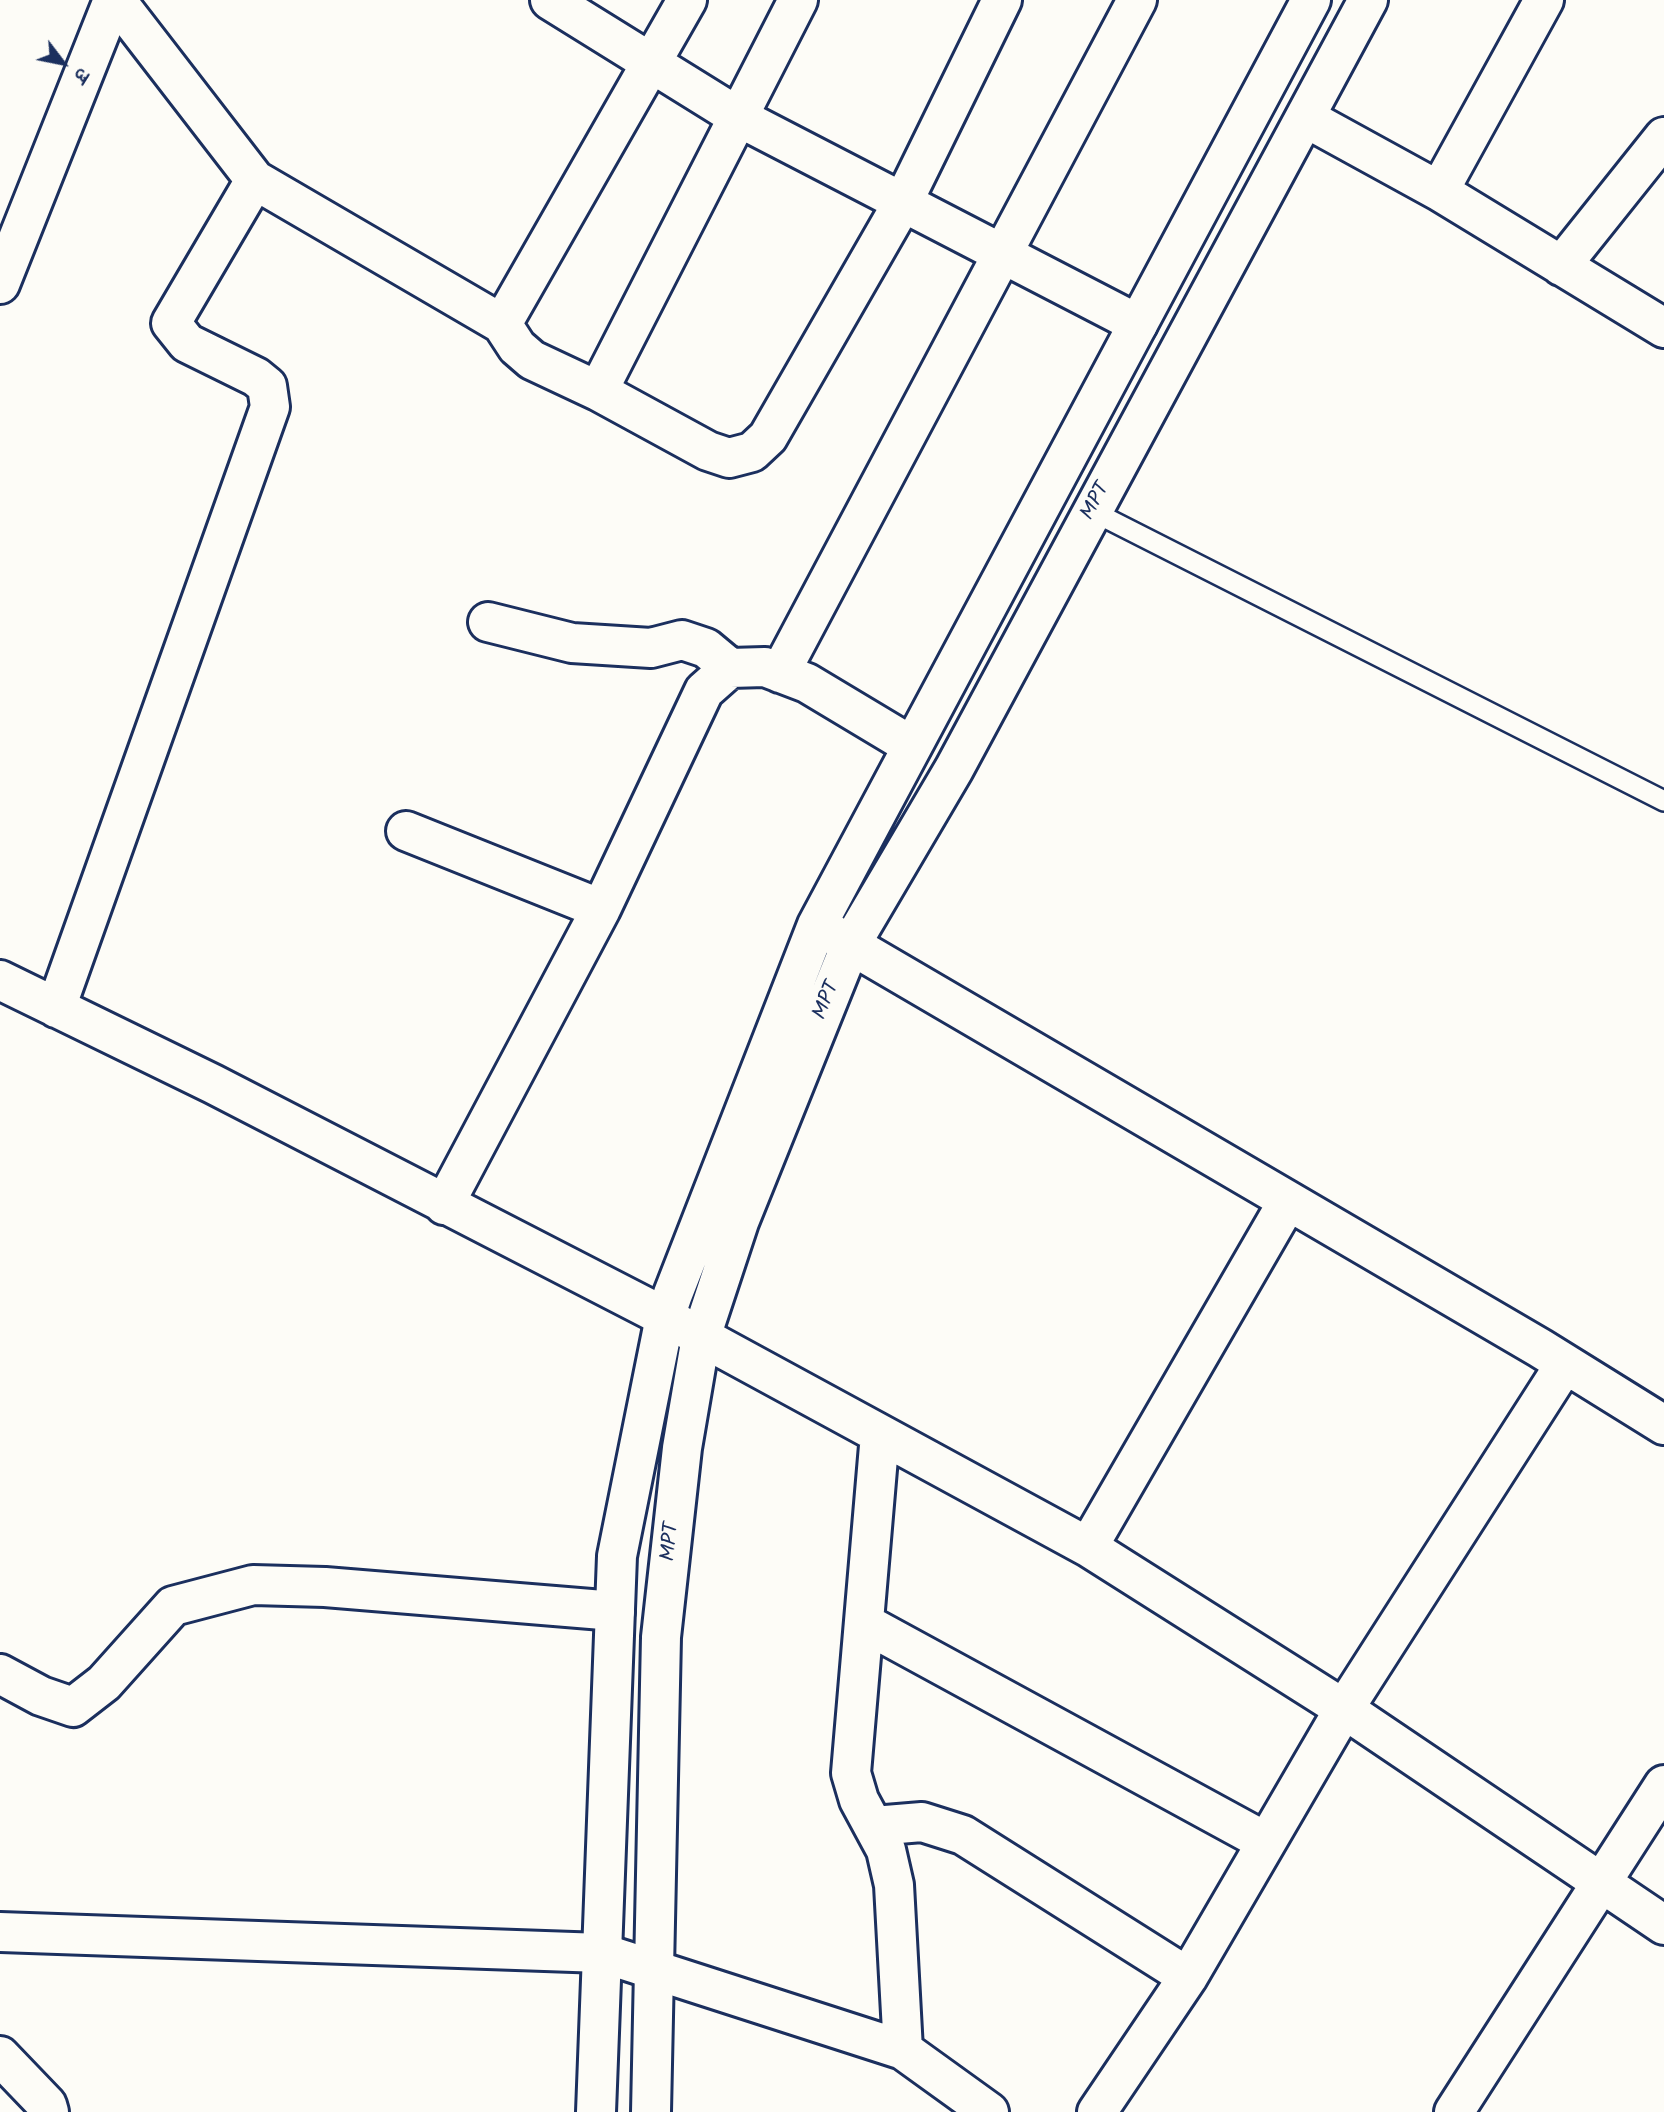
<!DOCTYPE html>
<html>
<head>
<meta charset="utf-8">
<style>
	body { margin:0 }
	#map { position:relative; width:1664px; height:2112px; overflow:hidden; background:#fdfcf7; font-family:Kalam,"Playpen Sans Deva",sans-serif }
	canvas { display:block }
	.north { position:absolute; left:28px; top:28px; width:70px; height:70px; -webkit-text-stroke:5px #fdfcf7; paint-order:stroke; rotate:122deg; font-size:19px; font-weight:700; line-height:28px; text-align:center; color:#1b2f5e }
	.north::after { content:''; display:block; margin:auto; width:24px; height:32px; background:#1b2f5e; clip-path:polygon(50% 0,100% 100%,50% 72%,0 100%) }
</style>
</head>
<body>
<div id="map">
<canvas width="1664" height="2112"></canvas>
<div class="north">उ</div>
</div>
<script>
const context = document.querySelector('canvas').getContext('2d');
context.lineJoin = 'round';
function toPath(rows) {
  const path = new Path2D();
  for (const r of rows) {
    path.moveTo(r[0], r[1]);
    for (let i = 2; i < r.length; i += 2) path.lineTo(r[i], r[i + 1]);
  }
  return path;
}
function stroke(path, color, width, dash) {
  context.strokeStyle = color;
  context.lineWidth = width;
  context.lineCap = dash ? 'butt' : 'round';
  context.setLineDash(dash || []);
  context.stroke(path);
}
function label(font, color, halo, rows, align = 'center') {
  context.font = font + ' Kalam,sans-serif';
  context.lineWidth = 7;
  context.setLineDash([]);
  context.textBaseline = 'middle';
  context.strokeStyle = halo;
  context.fillStyle = color;
  for (const [text, x, y, turn = 0] of rows) {
    context.save();
    context.translate(x, y);
    context.rotate((+turn || 0) * Math.PI / 180);
    context.textAlign = isNaN(turn) ? turn : align;
    if (halo) context.strokeText(text, 0, 0);
    context.fillText(text, 0, 0);
    context.restore();
  }
}
const lane = toPath([
	[1092,511,1664,801]
]);
const street = toPath([
	[116,0,255,180,502,324,517,347,532,360,598,391,708,451,729,458,752,452,768,437,903,202,1002,0],
	[550,0,740,118,1138,324],
	[1306,118,1439,191,1664,328],
	[1439,191,1544,0],
	[1561,266,1664,137],
	[502,324,687,0],
	[598,391,798,0],
	[488,622,572,643,651,648,682,640,706,648,730,668],
	[780,673,1137,0],
	[406,831,601,909],
	[822,928,1540,1348,1664,1425],
	[0,980,213,1084,665,1317,1088,1547,1344,1709,1664,1925],
	[56,1008,270,407,267,386,256,377,187,343,171,323,255,180],
	[444,1205,601,909,704,691,730,668,765,667,807,683,912,746],
	[880,1434,851,1773,859,1800,886,1850,894,1885,903,2050],
	[1088,1547,1288,1201],
	[864,1623,1266,1842],
	[0,1674,41,1696,73,1707,104,1683,173,1606,253,1585,325,1587,615,1611],
	[874,1826,922,1822,963,1835,1188,1977],
	[0,1932,602,1953,903,2050,989,2112],
	[0,2056,47,2105,49,2112],
	[1097,2112,1188,1977,1344,1709,1565,1364],
	[1454,2112,1664,1785]
]);
const secondary = toPath([
	[0,284,113,0]
]);
const primary = toPath([
	[596,2112,617,1556,665,1317,673,1294,817,925,1311,0],
	[651,2112,661,1637,682,1448,701,1337,739,1222,851,944,954,769,1368,0]
]);
const streetNames = [
	["MPT",1097,502,-62],
	["MPT",828,1001,-68],
	["MPT",672,1542,-84]
];
stroke(lane, '#1b2f5e', 24);
stroke(street, '#1b2f5e', 44);
stroke(secondary, '#1b2f5e', 44);
stroke(primary, '#1b2f5e', 44);
stroke(lane, '#fdfcf7', 19);
stroke(street, '#fdfcf7', 38);
stroke(secondary, '#fdfcf7', 38);
stroke(primary, '#fdfcf7', 38);
label('21px', '#1b2f5e', '#fdfcf7', streetNames);
</script>
</body>
</html>
